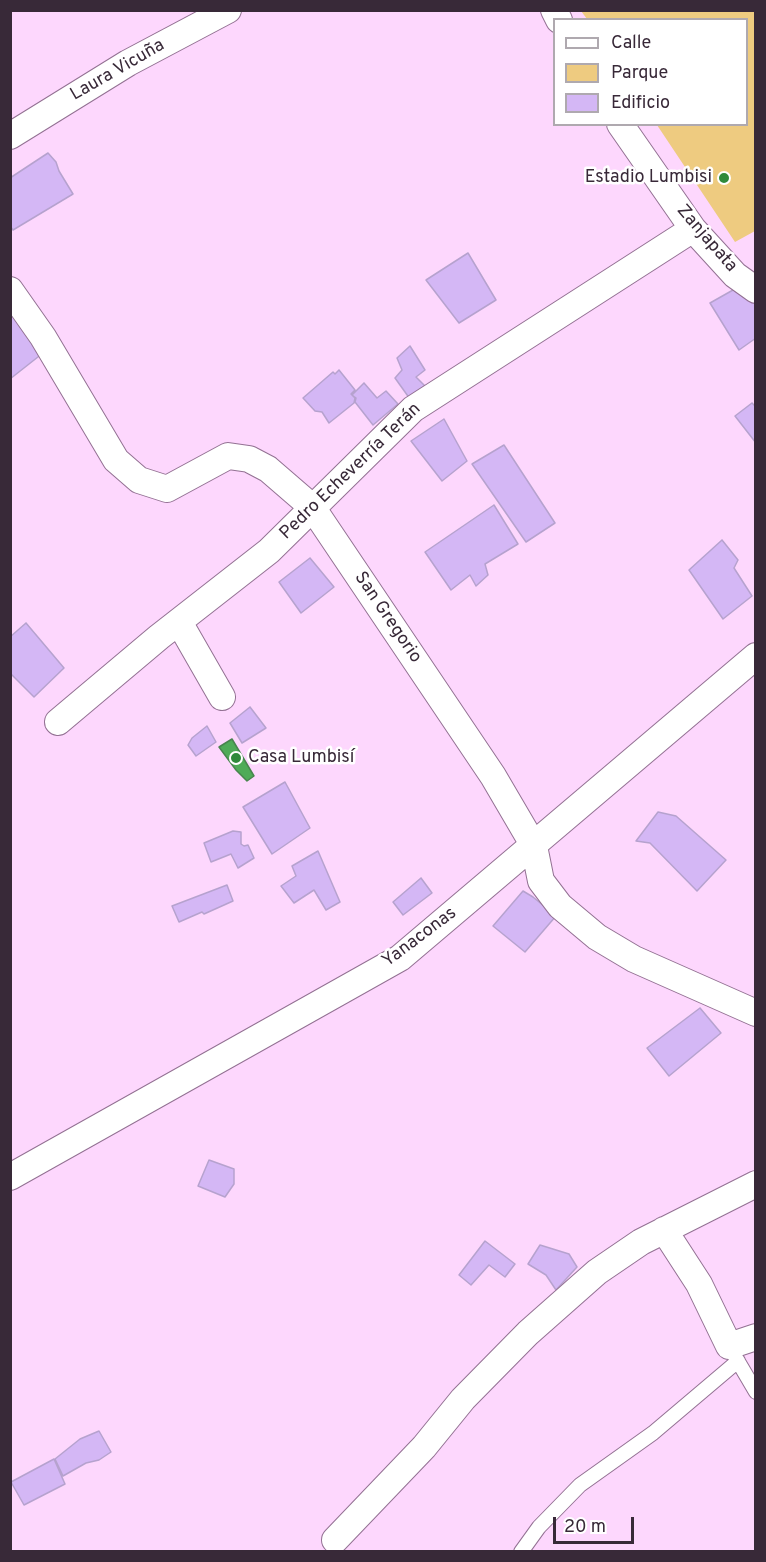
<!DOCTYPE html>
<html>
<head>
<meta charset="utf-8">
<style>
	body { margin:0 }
	#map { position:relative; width:766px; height:1562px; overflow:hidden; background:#fdd7fd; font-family:Overpass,sans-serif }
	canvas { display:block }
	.frame { position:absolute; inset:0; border:12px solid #382938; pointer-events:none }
	.legend { position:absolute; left:553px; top:18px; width:195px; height:108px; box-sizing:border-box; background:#fff; border:2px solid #afa9af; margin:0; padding:8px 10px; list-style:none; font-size:18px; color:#382938 }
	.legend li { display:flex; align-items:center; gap:12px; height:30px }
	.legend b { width:30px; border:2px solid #afa9af }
	.scale { position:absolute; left:553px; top:1517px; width:81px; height:27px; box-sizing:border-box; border:3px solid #382938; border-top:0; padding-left:8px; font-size:18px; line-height:21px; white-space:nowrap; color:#382938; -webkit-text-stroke:4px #fff; paint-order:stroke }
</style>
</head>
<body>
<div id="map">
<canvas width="766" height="1562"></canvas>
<div class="frame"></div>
<ul class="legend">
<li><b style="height:8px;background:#fff"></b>Calle</li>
<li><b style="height:16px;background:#eecb80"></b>Parque</li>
<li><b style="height:16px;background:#d4b7f5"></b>Edificio</li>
</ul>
<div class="scale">20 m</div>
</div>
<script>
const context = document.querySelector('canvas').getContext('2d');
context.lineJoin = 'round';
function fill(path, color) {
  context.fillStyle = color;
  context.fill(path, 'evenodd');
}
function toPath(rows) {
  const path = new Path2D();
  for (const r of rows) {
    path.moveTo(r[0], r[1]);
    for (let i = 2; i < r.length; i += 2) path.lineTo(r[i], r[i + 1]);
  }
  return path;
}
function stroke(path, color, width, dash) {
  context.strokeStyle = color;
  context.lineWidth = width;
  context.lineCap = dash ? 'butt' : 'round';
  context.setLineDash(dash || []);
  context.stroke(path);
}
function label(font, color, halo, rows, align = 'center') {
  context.font = font + ' Overpass,sans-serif';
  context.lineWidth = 5;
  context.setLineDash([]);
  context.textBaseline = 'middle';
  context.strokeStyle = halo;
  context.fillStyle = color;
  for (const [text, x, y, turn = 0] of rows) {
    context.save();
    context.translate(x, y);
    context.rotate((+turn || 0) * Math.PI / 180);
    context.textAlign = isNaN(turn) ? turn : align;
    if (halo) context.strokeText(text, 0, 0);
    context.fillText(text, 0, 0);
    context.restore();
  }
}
const green = toPath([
	[581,11,755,11,755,231,735,242,657,125,746,124,746,20,587,19]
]);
const water = toPath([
	[232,739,254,776,247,781,236,770,219,747,232,739]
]);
const building = toPath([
	[48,153,56,162,59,171,73,194,13,230,10,226,10,178,48,153],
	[468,253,496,300,459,323,426,280,468,253],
	[740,282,756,300,756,338,739,350,710,303,733,290,740,282],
	[16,314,43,353,10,379,10,318,16,314],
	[410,346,425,370,416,377,425,386,410,399,395,378,402,370,397,358,410,346],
	[339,370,355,390,351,394,355,398,354,403,329,423,322,412,315,411,303,398,333,372,335,374,339,370],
	[364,383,377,398,386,391,398,404,373,425,355,402,356,398,352,395,364,383],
	[752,403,756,407,756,443,735,416,752,403],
	[444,419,467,461,442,481,411,441,444,419],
	[504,445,555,523,526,542,472,464,504,445],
	[494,505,518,544,485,564,488,575,476,586,470,575,451,590,425,552,494,505],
	[722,540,738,560,734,568,752,596,723,619,689,570,722,540],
	[310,558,334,587,301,613,279,582,310,558],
	[26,623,64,668,34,697,10,673,10,637,26,623],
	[250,707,266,728,242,743,230,723,250,707],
	[207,726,216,742,196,756,188,745,192,738,207,726],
	[285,782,310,828,272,854,243,807,285,782],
	[658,812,676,816,726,860,697,891,650,843,636,841,658,812],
	[233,831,241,832,241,844,244,846,248,845,254,858,238,868,231,854,211,862,204,843,233,831],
	[318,851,340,902,326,910,314,890,294,903,281,886,296,876,292,866,318,851],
	[421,878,432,893,403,915,393,902,421,878],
	[227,885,233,901,204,914,202,912,179,922,172,906,227,885],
	[523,891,533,897,556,916,525,952,493,926,523,891],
	[700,1008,721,1033,669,1076,647,1048,700,1008],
	[209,1160,234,1169,234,1184,225,1197,198,1186,209,1160],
	[485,1241,515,1264,505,1277,489,1265,471,1285,459,1275,485,1241],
	[540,1245,569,1254,577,1267,556,1290,546,1275,528,1264,540,1245],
	[99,1431,111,1452,99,1460,86,1463,63,1476,55,1459,80,1439,99,1431],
	[54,1459,65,1484,24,1505,11,1482,54,1459]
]);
const lane = toPath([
	[733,1353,756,1392],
	[521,1552,539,1527,580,1485,653,1433,738,1361]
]);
const street = toPath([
	[554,10,559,20],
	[620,124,693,229,735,275,756,290],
	[10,136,128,63,228,10],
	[10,290,43,337,116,460,139,480,167,489,228,456,249,459,268,469,312,507,493,776,534,846,541,881,560,906,597,937,634,959,756,1013],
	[179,622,222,697],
	[58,722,159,637,269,551,413,409,693,229],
	[10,1177,400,958,756,656],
	[664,1230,699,1284,729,1346,756,1337],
	[335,1540,424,1447,463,1399,528,1333,597,1272,641,1242,756,1184]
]);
const markers = [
	[724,178,6,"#2f8a3b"],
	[236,758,6,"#2f8a3b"]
];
const streetNames = [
	["Laura Vicuña",118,71,-30],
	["Zanjapata",706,239,49],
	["Pedro Echeverría Terán",351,472,-44],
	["San Gregorio",387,618,56],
	["Yanaconas",420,938,-37]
];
const poiNames = [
	["Estadio Lumbisi",712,178],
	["Casa Lumbisí",248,758,"left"]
];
fill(green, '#eecb80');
fill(water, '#4fab58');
stroke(water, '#48844e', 1.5);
fill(building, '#d4b7f5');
stroke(building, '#b6a2ce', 1.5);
stroke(lane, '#937193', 16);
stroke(street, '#937193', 28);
stroke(lane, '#fff', 14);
stroke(street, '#fff', 26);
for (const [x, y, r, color] of markers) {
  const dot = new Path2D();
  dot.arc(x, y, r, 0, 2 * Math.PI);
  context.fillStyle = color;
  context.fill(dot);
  stroke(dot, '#fff', 2);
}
label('18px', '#382938', '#fff', streetNames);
label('18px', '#382938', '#fff', poiNames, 'right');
</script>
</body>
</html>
